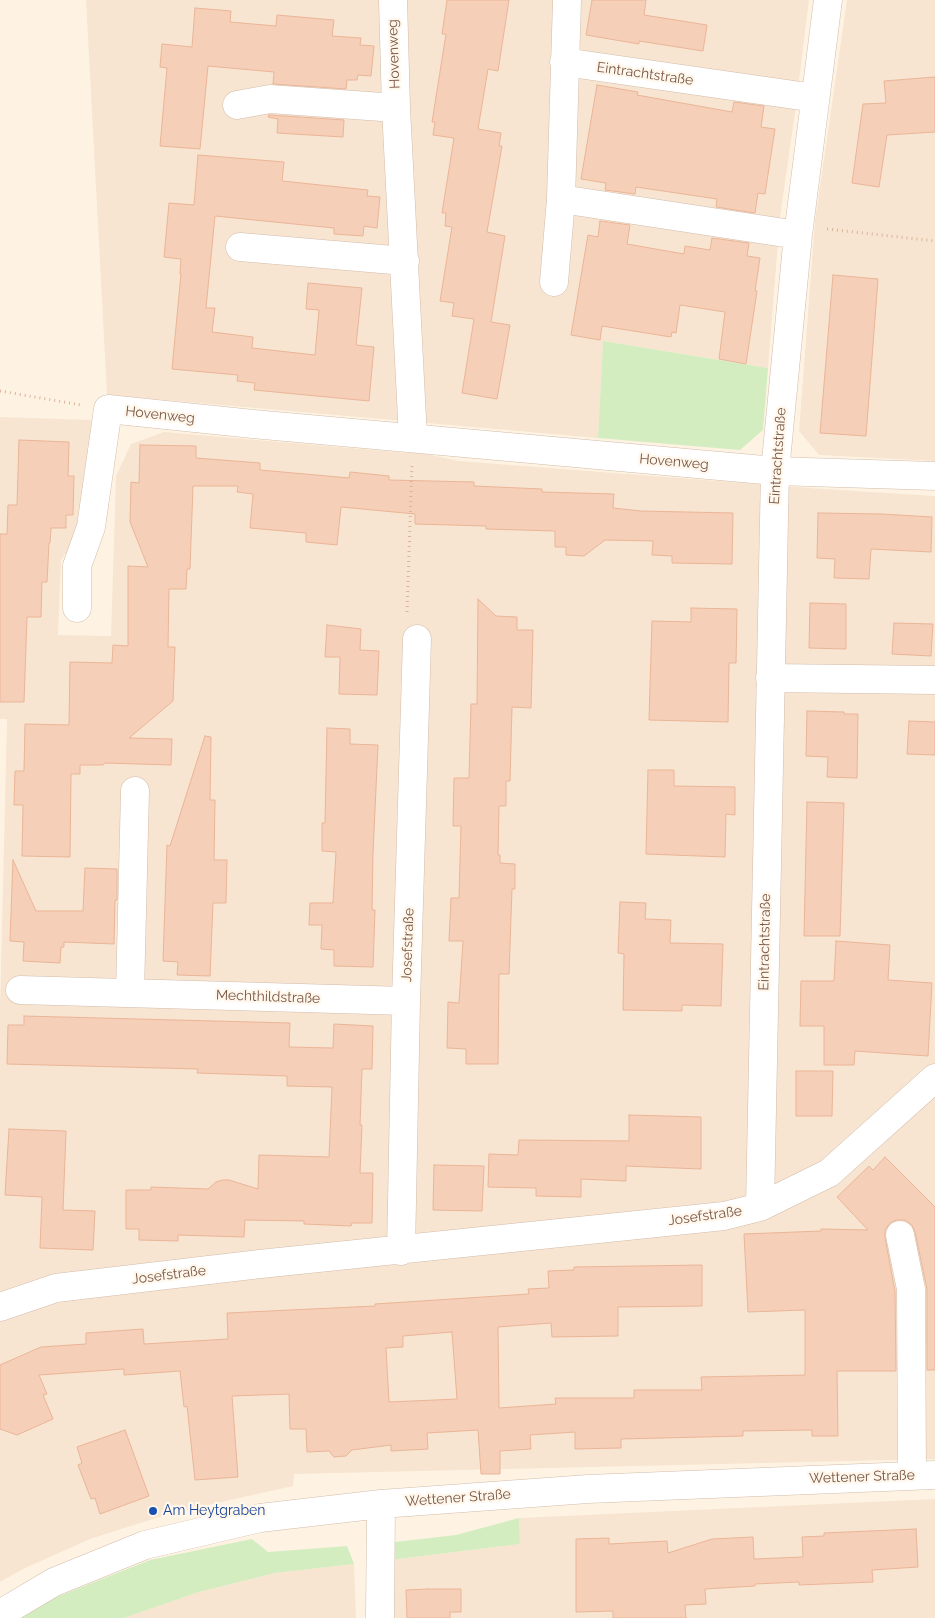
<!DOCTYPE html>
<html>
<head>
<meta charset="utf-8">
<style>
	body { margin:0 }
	canvas { display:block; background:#fef3e3 }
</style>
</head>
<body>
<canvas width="935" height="1618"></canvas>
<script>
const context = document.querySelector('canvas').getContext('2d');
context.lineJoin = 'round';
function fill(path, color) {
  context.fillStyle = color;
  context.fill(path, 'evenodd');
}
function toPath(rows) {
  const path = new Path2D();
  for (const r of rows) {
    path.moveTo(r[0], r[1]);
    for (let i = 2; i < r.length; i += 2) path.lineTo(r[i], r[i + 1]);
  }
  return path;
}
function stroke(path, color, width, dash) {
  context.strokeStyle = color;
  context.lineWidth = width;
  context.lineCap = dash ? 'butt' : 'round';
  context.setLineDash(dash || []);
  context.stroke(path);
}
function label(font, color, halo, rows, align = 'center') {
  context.font = font + ' Raleway,sans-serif';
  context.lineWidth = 4.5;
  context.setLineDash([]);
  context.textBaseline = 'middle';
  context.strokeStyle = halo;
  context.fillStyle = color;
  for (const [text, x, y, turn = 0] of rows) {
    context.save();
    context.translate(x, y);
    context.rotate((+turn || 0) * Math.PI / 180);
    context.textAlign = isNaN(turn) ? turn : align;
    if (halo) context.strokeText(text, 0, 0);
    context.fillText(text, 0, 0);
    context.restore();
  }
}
const residential = toPath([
	[86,0,809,0,795,113,780,217,768,368,603,341,598,438,107,395],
	[847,0,935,0,935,461,819,455,799,431,815,221],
	[0,417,91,420,88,520,61,560,58,635,111,636,116,476,131,444,164,432,408,453,417,452,459,461,809,488,935,496,935,1459,294,1474,293,1486,172,1513,90,1539,21,1570,0,1582,0,1008,7,719,0,719],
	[935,1499,935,1618,391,1618,390,1560,520,1544,519,1518],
	[354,1564,356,1618,124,1618,199,1592,275,1573]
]);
const green = toPath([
	[603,341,768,368,763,430,740,450,598,438],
	[519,1518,520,1544,390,1560,395,1542,456,1535],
	[252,1539,268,1552,347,1546,354,1564,275,1573,199,1592,124,1618,18,1618,54,1598,150,1560]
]);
const building = toPath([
	[447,0,509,0,498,71,488,69,478,129,501,133,499,146,502,146,487,232,505,236,491,322,510,325,497,399,462,393,474,319,452,316,454,303,440,301,452,227,445,226,446,213,442,213,454,138,433,135,435,122,432,122,446,34,442,34,447,0],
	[592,0,646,0,644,15,707,25,703,51,639,41,639,44,586,35,592,0],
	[195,8,231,11,230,22,276,26,277,15,334,20,332,36,361,38,360,45,374,46,371,76,358,75,357,80,347,80,346,89,273,84,274,72,208,66,200,149,160,146,167,68,160,67,162,44,192,47,195,8],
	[935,77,935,132,887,135,879,187,852,183,863,104,886,103,884,81,935,77],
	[597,85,638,92,637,95,732,112,734,102,764,106,761,127,775,129,765,194,758,193,755,213,716,207,717,199,636,187,635,194,605,190,606,183,581,179,597,85],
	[269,115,344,120,343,137,277,133,278,119,268,117,269,115],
	[198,155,284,162,282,181,368,190,367,196,380,197,377,228,364,226,363,236,334,234,334,228,215,216,206,308,215,308,212,332,253,337,252,348,315,355,319,310,306,309,308,283,362,288,356,345,374,347,369,401,254,390,255,383,237,381,238,375,172,369,181,274,180,274,181,259,164,257,169,203,194,205,198,155],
	[600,221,630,225,627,244,684,254,685,246,710,250,712,238,749,243,747,256,760,258,755,291,757,291,746,364,719,359,725,312,680,305,676,333,672,332,671,337,602,326,600,340,571,335,588,235,598,237,600,221],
	[833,275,878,279,866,436,820,433,833,275],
	[19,440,69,442,68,476,74,476,73,515,66,515,66,528,51,528,50,543,49,543,47,582,42,582,41,617,27,617,24,702,0,702,0,534,7,534,8,505,17,505,19,440],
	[140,445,196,446,196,458,260,463,260,470,349,478,350,472,389,476,389,480,474,482,474,486,542,489,542,492,614,494,613,508,641,511,733,513,732,564,672,563,672,556,652,555,653,541,605,540,584,556,566,555,566,547,555,547,555,531,486,529,486,526,415,524,415,514,341,507,337,545,306,542,306,533,250,528,253,494,237,492,238,486,193,486,190,569,187,569,186,589,169,589,168,647,175,647,173,701,129,738,172,739,171,765,105,763,103,765,80,765,80,774,71,774,70,857,22,856,23,805,14,805,15,771,24,771,25,724,69,725,70,662,112,663,113,645,128,646,128,566,148,567,130,522,131,482,139,483,140,445],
	[818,513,882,514,932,517,931,552,871,549,869,579,834,578,835,559,817,558,818,513],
	[478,599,496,616,517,617,517,630,533,630,531,708,512,707,510,781,506,781,506,806,499,806,498,855,500,855,500,863,515,864,515,889,512,889,509,974,499,974,498,1064,466,1064,466,1049,447,1048,448,1002,459,1003,463,941,449,941,451,898,459,898,461,826,453,826,454,778,469,778,471,704,477,704,478,599],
	[810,603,846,604,846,649,809,648,810,603],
	[691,608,737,609,736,663,729,663,728,722,649,720,652,621,691,622,691,608],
	[894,623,933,624,931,656,892,654,894,623],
	[327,625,361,629,360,650,379,651,377,695,339,694,340,657,325,657,327,625],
	[807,711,844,712,844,714,858,714,857,778,827,777,828,757,806,756,807,711],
	[909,721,935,722,935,755,907,754,909,721],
	[327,728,350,729,350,744,378,745,373,853,372,910,375,910,373,967,334,966,334,950,321,949,322,925,309,925,310,903,333,903,336,852,322,851,322,823,325,823,327,728],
	[205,736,211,737,210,800,215,800,214,860,227,860,226,903,213,903,210,976,177,975,178,962,163,961,167,845,170,846,205,736],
	[648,770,674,770,674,786,735,787,735,815,726,814,725,857,646,854,648,770],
	[807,802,844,803,840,936,804,936,807,802],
	[13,860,36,911,83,911,85,868,117,869,117,900,115,900,114,944,64,942,64,947,61,947,60,963,23,961,24,942,10,941,13,860],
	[620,902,646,903,645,919,671,920,670,943,723,944,721,1006,682,1005,682,1011,623,1010,624,954,618,953,620,902],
	[836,941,890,945,888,980,932,983,928,1056,855,1051,854,1065,824,1065,824,1026,800,1026,801,981,834,981,836,941],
	[24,1016,290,1023,289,1047,333,1048,334,1024,373,1026,372,1069,362,1069,360,1125,362,1125,360,1173,373,1173,372,1223,352,1223,351,1226,304,1224,304,1221,245,1220,244,1237,178,1235,178,1241,139,1240,139,1229,126,1229,126,1190,151,1190,151,1187,208,1189,216,1182,223,1180,229,1180,258,1189,259,1155,329,1157,332,1087,287,1086,287,1076,197,1073,198,1069,7,1064,8,1025,24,1025,24,1016],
	[796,1071,833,1071,832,1116,796,1116,796,1071],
	[629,1115,701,1117,701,1169,626,1166,626,1181,581,1179,581,1197,536,1196,536,1188,488,1187,489,1154,518,1155,519,1140,629,1141,629,1115],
	[9,1129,66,1131,63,1210,95,1211,93,1250,40,1248,42,1197,5,1195,9,1129],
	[885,1157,935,1207,935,1370,927,1370,927,1289,915,1232,912,1225,905,1220,896,1220,890,1223,885,1230,885,1238,895,1291,896,1371,837,1371,838,1436,812,1436,812,1430,743,1431,743,1436,621,1439,621,1448,575,1449,575,1432,530,1435,531,1449,500,1451,500,1474,481,1474,478,1430,427,1433,428,1449,391,1451,391,1445,352,1450,346,1456,334,1457,329,1451,307,1452,306,1429,290,1429,289,1394,232,1396,238,1477,195,1480,187,1406,184,1407,180,1371,124,1375,124,1369,39,1375,47,1394,43,1395,53,1419,17,1435,0,1429,0,1365,41,1347,86,1344,86,1333,143,1329,144,1344,228,1339,227,1313,375,1306,375,1304,529,1294,528,1289,549,1288,548,1271,574,1270,574,1267,702,1265,702,1306,618,1307,618,1336,552,1337,551,1323,498,1327,499,1408,556,1404,555,1398,634,1398,634,1390,702,1390,701,1377,805,1375,805,1310,748,1312,744,1234,821,1231,821,1229,868,1230,837,1197,869,1166,873,1170,885,1157],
	[452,1332,457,1399,389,1402,386,1348,403,1347,403,1336,452,1332],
	[434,1165,484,1166,482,1211,433,1210,434,1165],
	[125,1430,149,1496,100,1514,95,1498,91,1499,78,1465,82,1463,77,1447,125,1430],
	[916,1529,918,1567,872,1570,873,1582,799,1585,799,1582,755,1584,755,1586,705,1589,706,1604,685,1605,686,1618,613,1618,613,1611,576,1612,576,1539,609,1538,609,1544,667,1541,668,1553,712,1539,753,1537,754,1559,803,1557,802,1537,824,1536,824,1533,916,1529],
	[428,1589,461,1589,461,1612,450,1612,450,1618,407,1618,406,1590,428,1589]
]);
const path = toPath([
	[827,229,935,241],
	[0,391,81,405],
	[407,612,412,466]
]);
const minor = toPath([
	[393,0,396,108,413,438],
	[564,62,815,98],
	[237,105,270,99,396,108],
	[561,199,798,235],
	[240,247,405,261],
	[554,282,561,199,567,0],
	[77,608,77,566,91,527,108,409,253,424,775,471,935,476],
	[770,678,934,680],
	[20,990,406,1001],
	[130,993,135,791],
	[760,1207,775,471,798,235,828,0],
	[900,1235,911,1289,912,1475],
	[401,1251,406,1001,417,639],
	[0,1307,56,1288,260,1264,724,1216,760,1207,829,1173,935,1078],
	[0,1614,54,1582,145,1545,260,1518,381,1504,588,1489,935,1475],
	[380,1618,381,1504]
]);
const markers = [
	[153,1511,5,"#1a4fb4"]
];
const streetNames = [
	["Hovenweg",394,54,-92],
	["Eintrachtstraße",645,74,8],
	["Hovenweg",160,415,6],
	["Eintrachtstraße",778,456,-86],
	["Hovenweg",674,462,5],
	["Eintrachtstraße",765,942,-89],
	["Josefstraße",408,945,-88],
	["Mechthildstraße",268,997,2],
	["Josefstraße",705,1216,-8],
	["Josefstraße",169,1275,-7],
	["Wettener Straße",862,1477,-2],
	["Wettener Straße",458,1498,-4]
];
const transitNames = [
	["Am Heytgraben",163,1511]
];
fill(residential, '#f7e5d1');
fill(green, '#d4edc0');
fill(building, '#f6cfb8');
stroke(building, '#ebb597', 1);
stroke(minor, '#d3bcab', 29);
stroke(path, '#dcb39b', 3, [1, 4]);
stroke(minor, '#fff', 28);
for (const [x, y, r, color] of markers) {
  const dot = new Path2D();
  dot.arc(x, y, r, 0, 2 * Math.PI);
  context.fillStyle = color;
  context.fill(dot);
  stroke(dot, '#fff7eb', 2);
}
label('14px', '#795746', '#fff7eb', streetNames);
label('14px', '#164399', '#fff7eb', transitNames, 'left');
</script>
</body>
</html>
